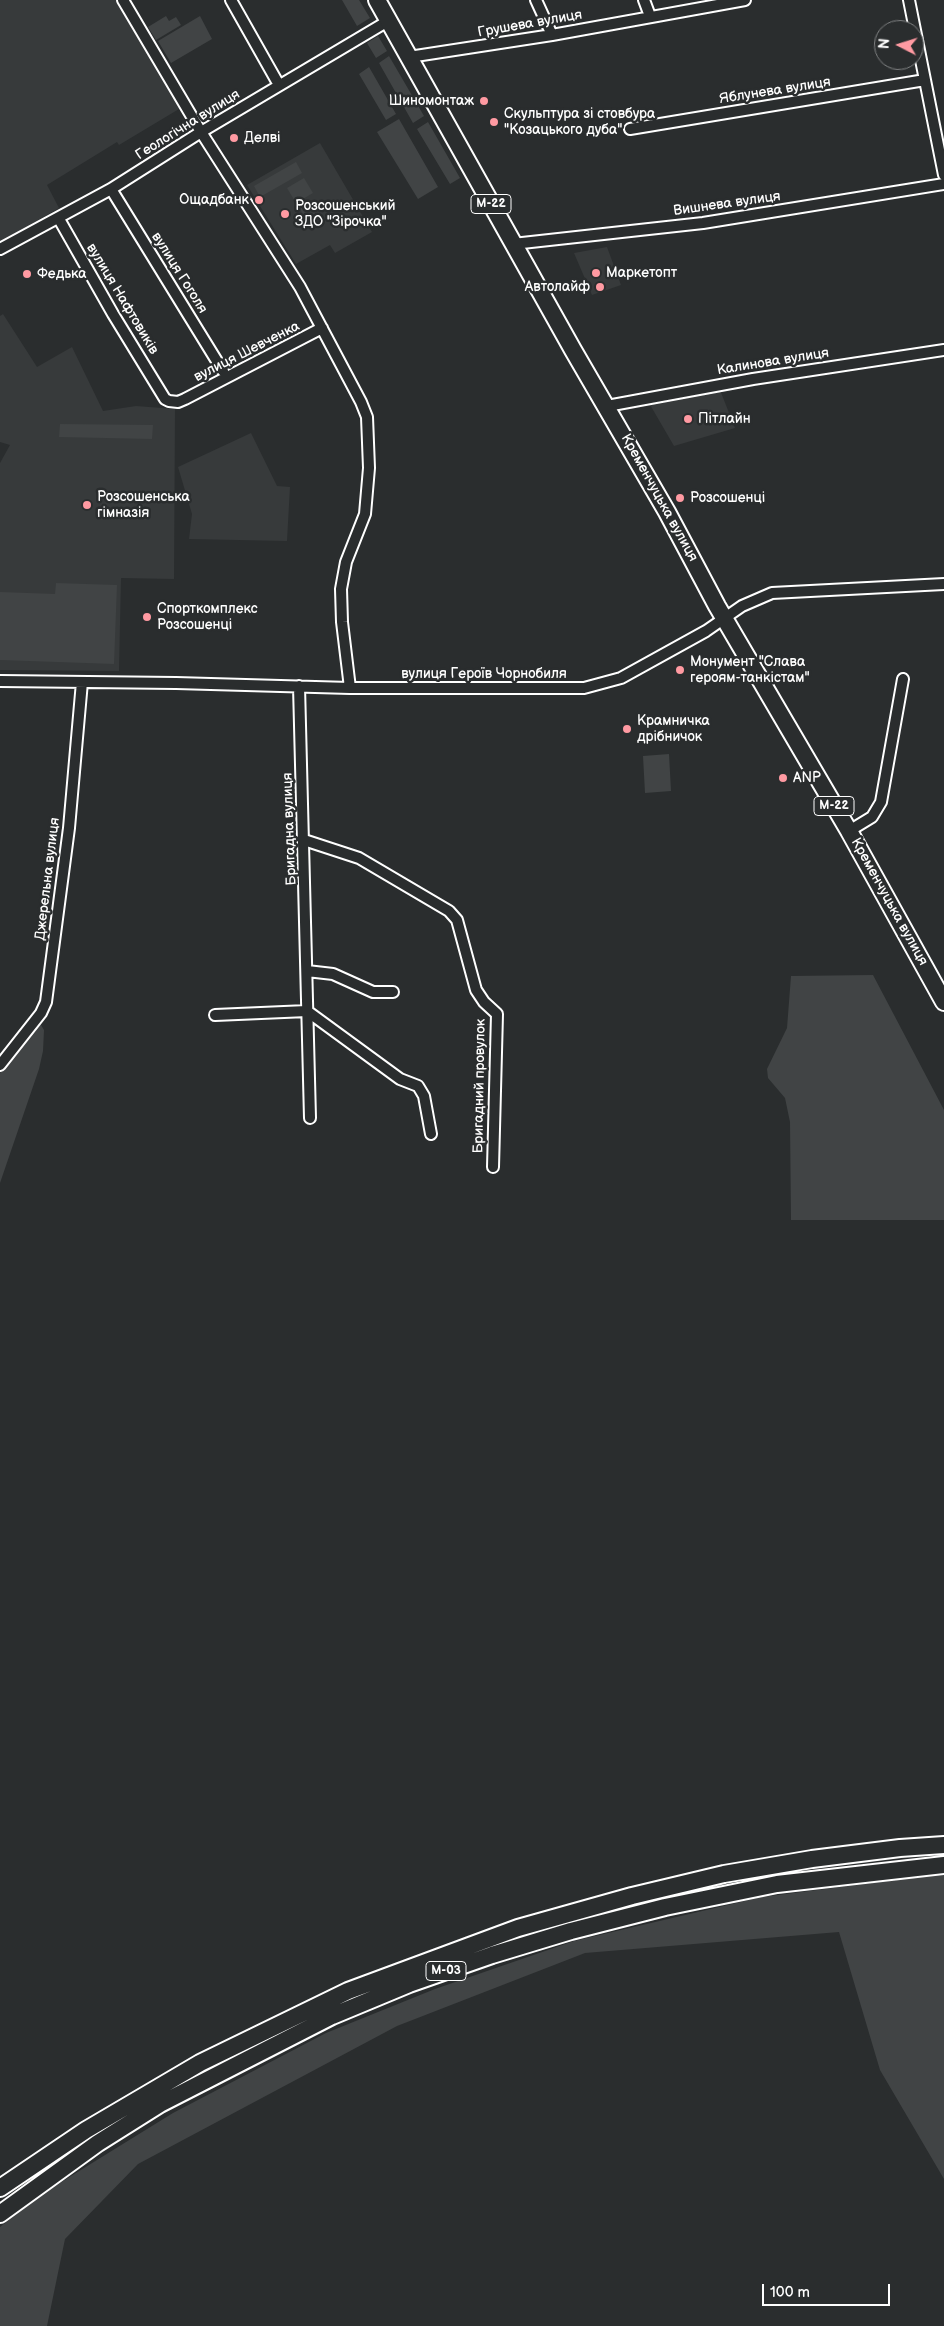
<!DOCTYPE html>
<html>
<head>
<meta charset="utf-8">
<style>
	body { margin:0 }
	#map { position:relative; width:944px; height:2326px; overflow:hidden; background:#2a2d2e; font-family:"Balsamiq Sans",sans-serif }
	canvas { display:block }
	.north { position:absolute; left:874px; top:20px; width:50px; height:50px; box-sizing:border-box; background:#2a2d2e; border:1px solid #7f8182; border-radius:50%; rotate:275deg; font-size:14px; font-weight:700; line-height:20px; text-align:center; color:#fff }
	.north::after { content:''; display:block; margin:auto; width:18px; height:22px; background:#ff9aa2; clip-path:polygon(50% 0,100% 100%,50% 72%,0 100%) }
	.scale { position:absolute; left:762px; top:2284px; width:128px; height:22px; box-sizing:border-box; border:2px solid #fff; border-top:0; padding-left:6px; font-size:15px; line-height:18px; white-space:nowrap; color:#fff; -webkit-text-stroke:4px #2a2d2e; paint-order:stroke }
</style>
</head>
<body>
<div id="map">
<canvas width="944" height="2326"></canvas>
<div class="north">N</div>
<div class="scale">100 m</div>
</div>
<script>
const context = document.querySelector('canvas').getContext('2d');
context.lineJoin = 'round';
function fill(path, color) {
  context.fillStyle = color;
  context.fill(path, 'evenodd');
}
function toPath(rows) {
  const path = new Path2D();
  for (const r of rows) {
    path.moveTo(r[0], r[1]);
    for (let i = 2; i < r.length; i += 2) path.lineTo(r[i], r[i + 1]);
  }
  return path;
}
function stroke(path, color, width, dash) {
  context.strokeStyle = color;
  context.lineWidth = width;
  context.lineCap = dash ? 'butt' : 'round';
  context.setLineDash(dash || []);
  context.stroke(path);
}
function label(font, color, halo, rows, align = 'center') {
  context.font = font + ' "Balsamiq Sans",sans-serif';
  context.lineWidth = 5;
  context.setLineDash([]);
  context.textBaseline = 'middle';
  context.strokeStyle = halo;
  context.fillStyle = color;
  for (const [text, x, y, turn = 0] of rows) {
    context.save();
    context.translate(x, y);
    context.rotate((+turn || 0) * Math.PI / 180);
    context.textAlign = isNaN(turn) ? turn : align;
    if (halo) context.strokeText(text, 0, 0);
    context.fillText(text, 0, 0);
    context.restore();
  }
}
const built = toPath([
	[0,0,120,0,184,106,119,145,117,142,47,185,59,208,0,242],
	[320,143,372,232,335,253,330,245,296,264,247,185],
	[607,247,621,285,592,295,574,253],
	[3,314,37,367,72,347,103,411,136,406,175,409,174,579,121,578,119,671,0,670,0,463,10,445,0,442,0,316],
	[720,390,735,428,674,446,649,403],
	[251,433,277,486,290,487,287,541,189,539,192,514,178,467]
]);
const green = toPath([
	[342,0,359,0,370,18,357,26],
	[166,16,169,21,176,17,181,25,156,40,148,27],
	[200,16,212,39,171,63,158,41],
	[378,36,387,51,376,58,367,43],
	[389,56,424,116,413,123,379,63],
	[369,67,396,114,386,120,359,74],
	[399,119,438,187,418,199,377,132],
	[428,122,460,178,450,184,417,129],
	[296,162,302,173,260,197,254,186],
	[304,178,313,193,296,203,287,188],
	[316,200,323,212,307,221,300,209],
	[60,424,153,425,152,439,59,437],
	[56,583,117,585,114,664,0,660,0,592,55,594],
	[669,754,671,791,645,793,643,756],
	[873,975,944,1110,944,1220,791,1220,790,1122,785,1098,768,1078,767,1069,787,1028,791,976],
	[41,1025,44,1030,43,1051,39,1069,0,1183,0,1073,36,1026],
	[944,1874,944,2179,880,2070,839,1932,585,1953,397,2026,138,2164,65,2239,47,2326,0,2326,0,2227,42,2194,173,2113,326,2033,435,1989,574,1941,762,1897]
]);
const minor = toPath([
	[123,0,201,132,300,287,361,402,367,417,369,468,365,514,346,562,341,589,342,622,350,688],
	[231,0,279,85],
	[536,0,552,35],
	[644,0,650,16],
	[909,0,944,175],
	[409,57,552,35,745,0],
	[630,129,925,80],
	[111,189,223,371],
	[59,219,113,314,165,399,169,401,178,402,185,399,322,328],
	[513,244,703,223,944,184],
	[0,249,111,189,201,132,388,21],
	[607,406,753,379,944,350],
	[0,681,176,683,350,688,584,688,621,678,706,631,742,606,772,593,944,584],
	[299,686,310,1118],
	[849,831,872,817,881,802,903,679],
	[304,840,359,858,449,911,457,920,476,990,484,1002,497,1014,493,1167],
	[307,971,333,974,373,992,393,992],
	[215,1015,307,1011,400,1079,418,1086,424,1096,431,1134],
	[0,1065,41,1013,46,1002,69,828,82,682]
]);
const trunk = toPath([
	[377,0,573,350,667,512,717,606,849,831,944,1002],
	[0,2188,86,2130,200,2063,348,1991,518,1928,632,1896,724,1874,812,1859,900,1848,944,1845],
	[0,2214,98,2143,160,2104,332,2016,409,1984,492,1955,571,1931,665,1907,777,1884,944,1865]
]);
const markers = [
	[484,101,5,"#ff9aa2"],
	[494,122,5,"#ff9aa2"],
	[234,138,5,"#ff9aa2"],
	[259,200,5,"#ff9aa2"],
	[285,214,5,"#ff9aa2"],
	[596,273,5,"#ff9aa2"],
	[27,274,5,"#ff9aa2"],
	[600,287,5,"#ff9aa2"],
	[688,419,5,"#ff9aa2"],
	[680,498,5,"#ff9aa2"],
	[87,505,5,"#ff9aa2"],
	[147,617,5,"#ff9aa2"],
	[680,670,5,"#ff9aa2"],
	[627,729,5,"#ff9aa2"],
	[783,778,5,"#ff9aa2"]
];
const shields = [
	[491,204,40],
	[834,806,40],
	[446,1971,40]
];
const shieldNames = [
	["М-22",491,204],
	["М-22",834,806],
	["М-03",446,1971]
];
const streetNames = [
	["Грушева вулиця",530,24,-10],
	["Яблунева вулиця",775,91,-9],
	["Геологічна вулиця",188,125,-32],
	["Вишнева вулиця",727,204,-8],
	["вулиця Гоголя",179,273,58],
	["вулиця Нафтовиків",122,299,59],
	["вулиця Шевченка",247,352,-27],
	["Калинова вулиця",773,362,-9],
	["Кременчуцька вулиця",659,498,61],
	["вулиця Героїв Чорнобиля",484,674],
	["Бригадна вулиця",290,829,-92],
	["Джерельна вулиця",48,879,-83],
	["Кременчуцька вулиця",889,902,61],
	["Бригадний провулок",480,1086,-89]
];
const poiNames = [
	["Шиномонтаж",474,101,"right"],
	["Скульптура зі стовбура",504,114],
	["\"Козацького дуба\"",504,130],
	["Делві",244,138],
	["Ощадбанк",249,200,"right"],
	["Розсошенський",295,206],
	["ЗДО \"Зірочка\"",295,222],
	["Маркетопт",606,273],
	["Федька",37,274],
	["Автолайф",590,287,"right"],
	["Пітлайн",698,419],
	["Розсошенська",97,497],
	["гімназія",97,513],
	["Розсошенці",690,498],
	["Спорткомплекс",157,609],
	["Розсошенці",157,625],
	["Монумент \"Слава",690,662],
	["героям-танкістам\"",690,678],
	["Крамничка",637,721],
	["дрібничок",637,737],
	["ANP",793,778]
];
fill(built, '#373a3b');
fill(green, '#414445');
stroke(minor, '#fff', 14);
stroke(trunk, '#fff', 20);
stroke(minor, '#2a2d2e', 10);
stroke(trunk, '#2a2d2e', 16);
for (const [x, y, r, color] of markers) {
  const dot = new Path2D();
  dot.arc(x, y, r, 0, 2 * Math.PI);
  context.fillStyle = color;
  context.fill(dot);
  stroke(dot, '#2a2d2e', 2);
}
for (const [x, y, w] of shields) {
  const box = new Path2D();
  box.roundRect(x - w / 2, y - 9.5, w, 19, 4);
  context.fillStyle = '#2a2d2e';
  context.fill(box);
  stroke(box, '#fff', 1);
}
label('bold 12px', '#fff', null, shieldNames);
label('14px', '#fff', '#2a2d2e', streetNames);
label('14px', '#fff', '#2a2d2e', poiNames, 'left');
</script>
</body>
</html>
